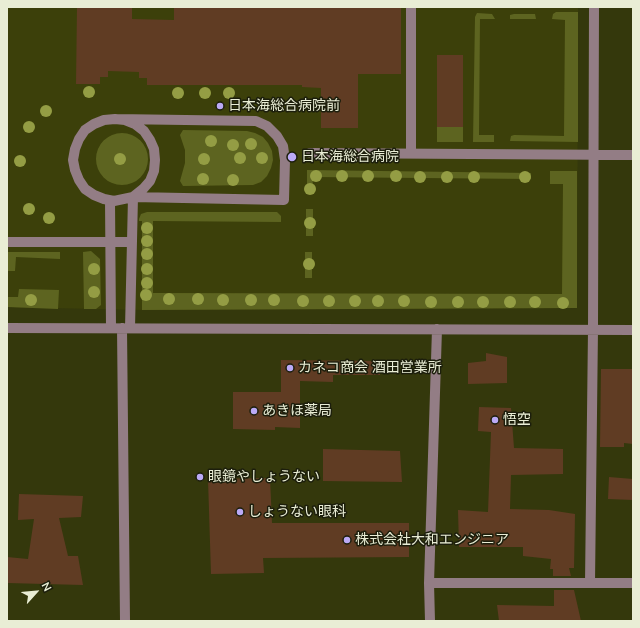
<!DOCTYPE html>
<html>
<head>
<meta charset="utf-8">
<style>
	body { margin:0 }
	#map { position:relative; width:640px; height:628px; overflow:hidden; background:#34380c; font-family:Mulish,sans-serif }
	canvas { display:block }
	.frame { position:absolute; inset:0; border:8px solid #e9edd5; pointer-events:none }
	.north { position:absolute; left:16px; top:572px; width:40px; height:40px; -webkit-text-stroke:3px #1c1e0c; paint-order:stroke; rotate:63deg; font-size:11px; font-weight:700; line-height:16px; text-align:center; color:#e9edd5 }
	.north::after { content:''; display:block; margin:auto; width:14px; height:18px; background:#e9edd5; clip-path:polygon(50% 0,100% 100%,50% 72%,0 100%) }
</style>
</head>
<body>
<div id="map">
<canvas width="640" height="628"></canvas>
<div class="frame"></div>
<div class="north">N</div>
</div>
<script>
const context = document.querySelector('canvas').getContext('2d');
context.lineJoin = 'round';
function fill(path, color) {
  context.fillStyle = color;
  context.fill(path, 'evenodd');
}
function toPath(rows) {
  const path = new Path2D();
  for (const r of rows) {
    if (r.length === 3) {
      path.moveTo(r[0] + r[2], r[1]);
      path.arc(r[0], r[1], r[2], 0, 2 * Math.PI);
      continue;
    }
    path.moveTo(r[0], r[1]);
    for (let i = 2; i < r.length; i += 2) path.lineTo(r[i], r[i + 1]);
  }
  return path;
}
function stroke(path, color, width, dash) {
  context.strokeStyle = color;
  context.lineWidth = width;
  context.lineCap = dash ? 'butt' : 'round';
  context.setLineDash(dash || []);
  context.stroke(path);
}
function label(font, color, halo, rows, align = 'center') {
  context.font = font + ' Mulish,"Noto Sans JP",sans-serif';
  context.lineWidth = 3;
  context.setLineDash([]);
  context.textBaseline = 'middle';
  context.strokeStyle = halo;
  context.fillStyle = color;
  for (const [text, x, y, turn = 0] of rows) {
    context.save();
    context.translate(x, y);
    context.rotate((+turn || 0) * Math.PI / 180);
    context.textAlign = isNaN(turn) ? turn : align;
    if (halo) context.strokeText(text, 0, 0);
    context.fillText(text, 0, 0);
    context.restore();
  }
}
const built = toPath([
	[7,7,578,7,577,308,142,310,7,307]
]);
const green = toPath([
	[556,12,578,12,578,142,510,141,511,136,514,135,564,136,565,20,552,19,553,14],
	[477,13,492,14,495,19,480,19,479,135,494,135,494,142,473,142,475,17],
	[514,14,535,14,536,19,510,19,510,15],
	[437,127,463,127,463,142,437,142],
	[183,130,247,131,255,133,263,137,268,143,272,151,273,160,271,168,267,176,261,182,253,185,183,186,180,181,185,163,185,150,180,135],
	[122,159,26],
	[307,170,531,173,531,179,313,177,312,193,307,193],
	[550,171,577,171,577,308,142,310,142,221,139,221,139,219,141,214,147,212,277,212,281,216,281,222,153,221,153,293,562,294,563,184,550,184],
	[306,209,313,209,313,236,306,236],
	[91,251,100,259,101,305,96,309,84,309,83,252],
	[7,252,60,252,60,259,16,257,15,271,7,271],
	[305,252,312,252,312,278,305,278],
	[19,289,59,290,58,309,7,307,7,297,18,297]
]);
const building = toPath([
	[77,7,132,7,132,19,174,20,174,7,401,7,401,74,358,74,358,128,321,128,321,88,302,87,302,85,147,85,147,78,139,78,139,72,108,71,108,77,100,77,100,84,76,84],
	[437,55,463,55,463,127,437,127],
	[486,353,507,357,507,383,468,384,468,363,486,361],
	[281,360,380,361,380,375,333,375,333,382,300,381,300,428,275,427,275,430,233,429,233,392,281,392],
	[601,369,633,369,633,444,624,443,624,447,600,447],
	[479,407,511,408,514,448,563,449,563,474,511,475,510,509,549,510,575,514,574,568,569,568,571,576,553,576,553,569,550,569,551,559,523,556,523,547,459,547,458,510,488,512,491,432,478,431],
	[323,449,400,451,402,482,323,481],
	[609,477,633,479,633,500,608,499],
	[270,478,272,523,409,523,409,557,263,558,264,573,211,574,208,479],
	[19,494,83,496,81,517,59,518,68,556,78,556,83,585,7,583,7,557,28,559,34,519,18,520],
	[554,590,574,590,581,621,499,621,497,605,554,606]
]);
const minor = toPath([
	[115,119,125,120,135,124,144,131,150,140,154,149,155,160,154,171,150,181,143,189,133,197,114,201,104,199,94,195,85,189,79,180,75,170,73,160,75,149,79,139,85,130,94,124,104,120,115,119,256,121,267,126,277,136,283,146,285,160,284,200,133,197,130,328],
	[310,153,633,155],
	[411,153,411,7],
	[110,201,111,328],
	[7,242,132,242],
	[7,328,633,330],
	[122,328,125,621],
	[429,583,633,583],
	[590,583,593,329,594,7],
	[430,621,429,583,437,329]
]);
const trees = [
	[89,92],
	[178,93],
	[205,93],
	[229,93],
	[46,111],
	[29,127],
	[211,141],
	[251,144],
	[233,145],
	[240,158],
	[262,158],
	[120,159],
	[204,159],
	[20,161],
	[316,176],
	[342,176],
	[368,176],
	[396,176],
	[420,177],
	[447,177],
	[474,177],
	[525,177],
	[203,179],
	[233,180],
	[310,189],
	[29,209],
	[49,218],
	[310,223],
	[147,228],
	[147,241],
	[147,254],
	[309,264],
	[94,269],
	[147,269],
	[147,283],
	[94,292],
	[146,295],
	[169,299],
	[198,299],
	[31,300],
	[223,300],
	[251,300],
	[274,300],
	[303,301],
	[329,301],
	[355,301],
	[378,301],
	[404,301],
	[431,302],
	[458,302],
	[483,302],
	[510,302],
	[535,302],
	[563,303]
];
const markers = [
	[220,106,4,"#bbaaf6"],
	[292,157,5,"#bbaaf6"],
	[290,368,4,"#bbaaf6"],
	[254,411,4,"#bbaaf6"],
	[495,420,4,"#bbaaf6"],
	[200,477,4,"#bbaaf6"],
	[240,512,4,"#bbaaf6"],
	[347,540,4,"#bbaaf6"]
];
const poiNames = [
	["日本海総合病院前",228,106],
	["日本海総合病院",301,157],
	["カネコ商会 酒田営業所",298,368],
	["あきほ薬局",262,411],
	["悟空",503,420],
	["眼鏡やしょうない",208,477],
	["しょうない眼科",248,512],
	["株式会社大和エンジニア",355,540]
];
fill(built, '#3c400a');
fill(green, '#5d6420');
fill(building, '#603c23');
stroke(minor, '#937d85', 10);
context.fillStyle = '#949d44';
for (const [x, y] of trees) {
  context.beginPath();
  context.arc(x, y, 6, 0, 2 * Math.PI);
  context.fill();
}
for (const [x, y, r, color] of markers) {
  const dot = new Path2D();
  dot.arc(x, y, r, 0, 2 * Math.PI);
  context.fillStyle = color;
  context.fill(dot);
  stroke(dot, '#1c1e0c', 1.5);
}
label('14px', '#e9edd5', '#1c1e0c', poiNames, 'left');
</script>
</body>
</html>
